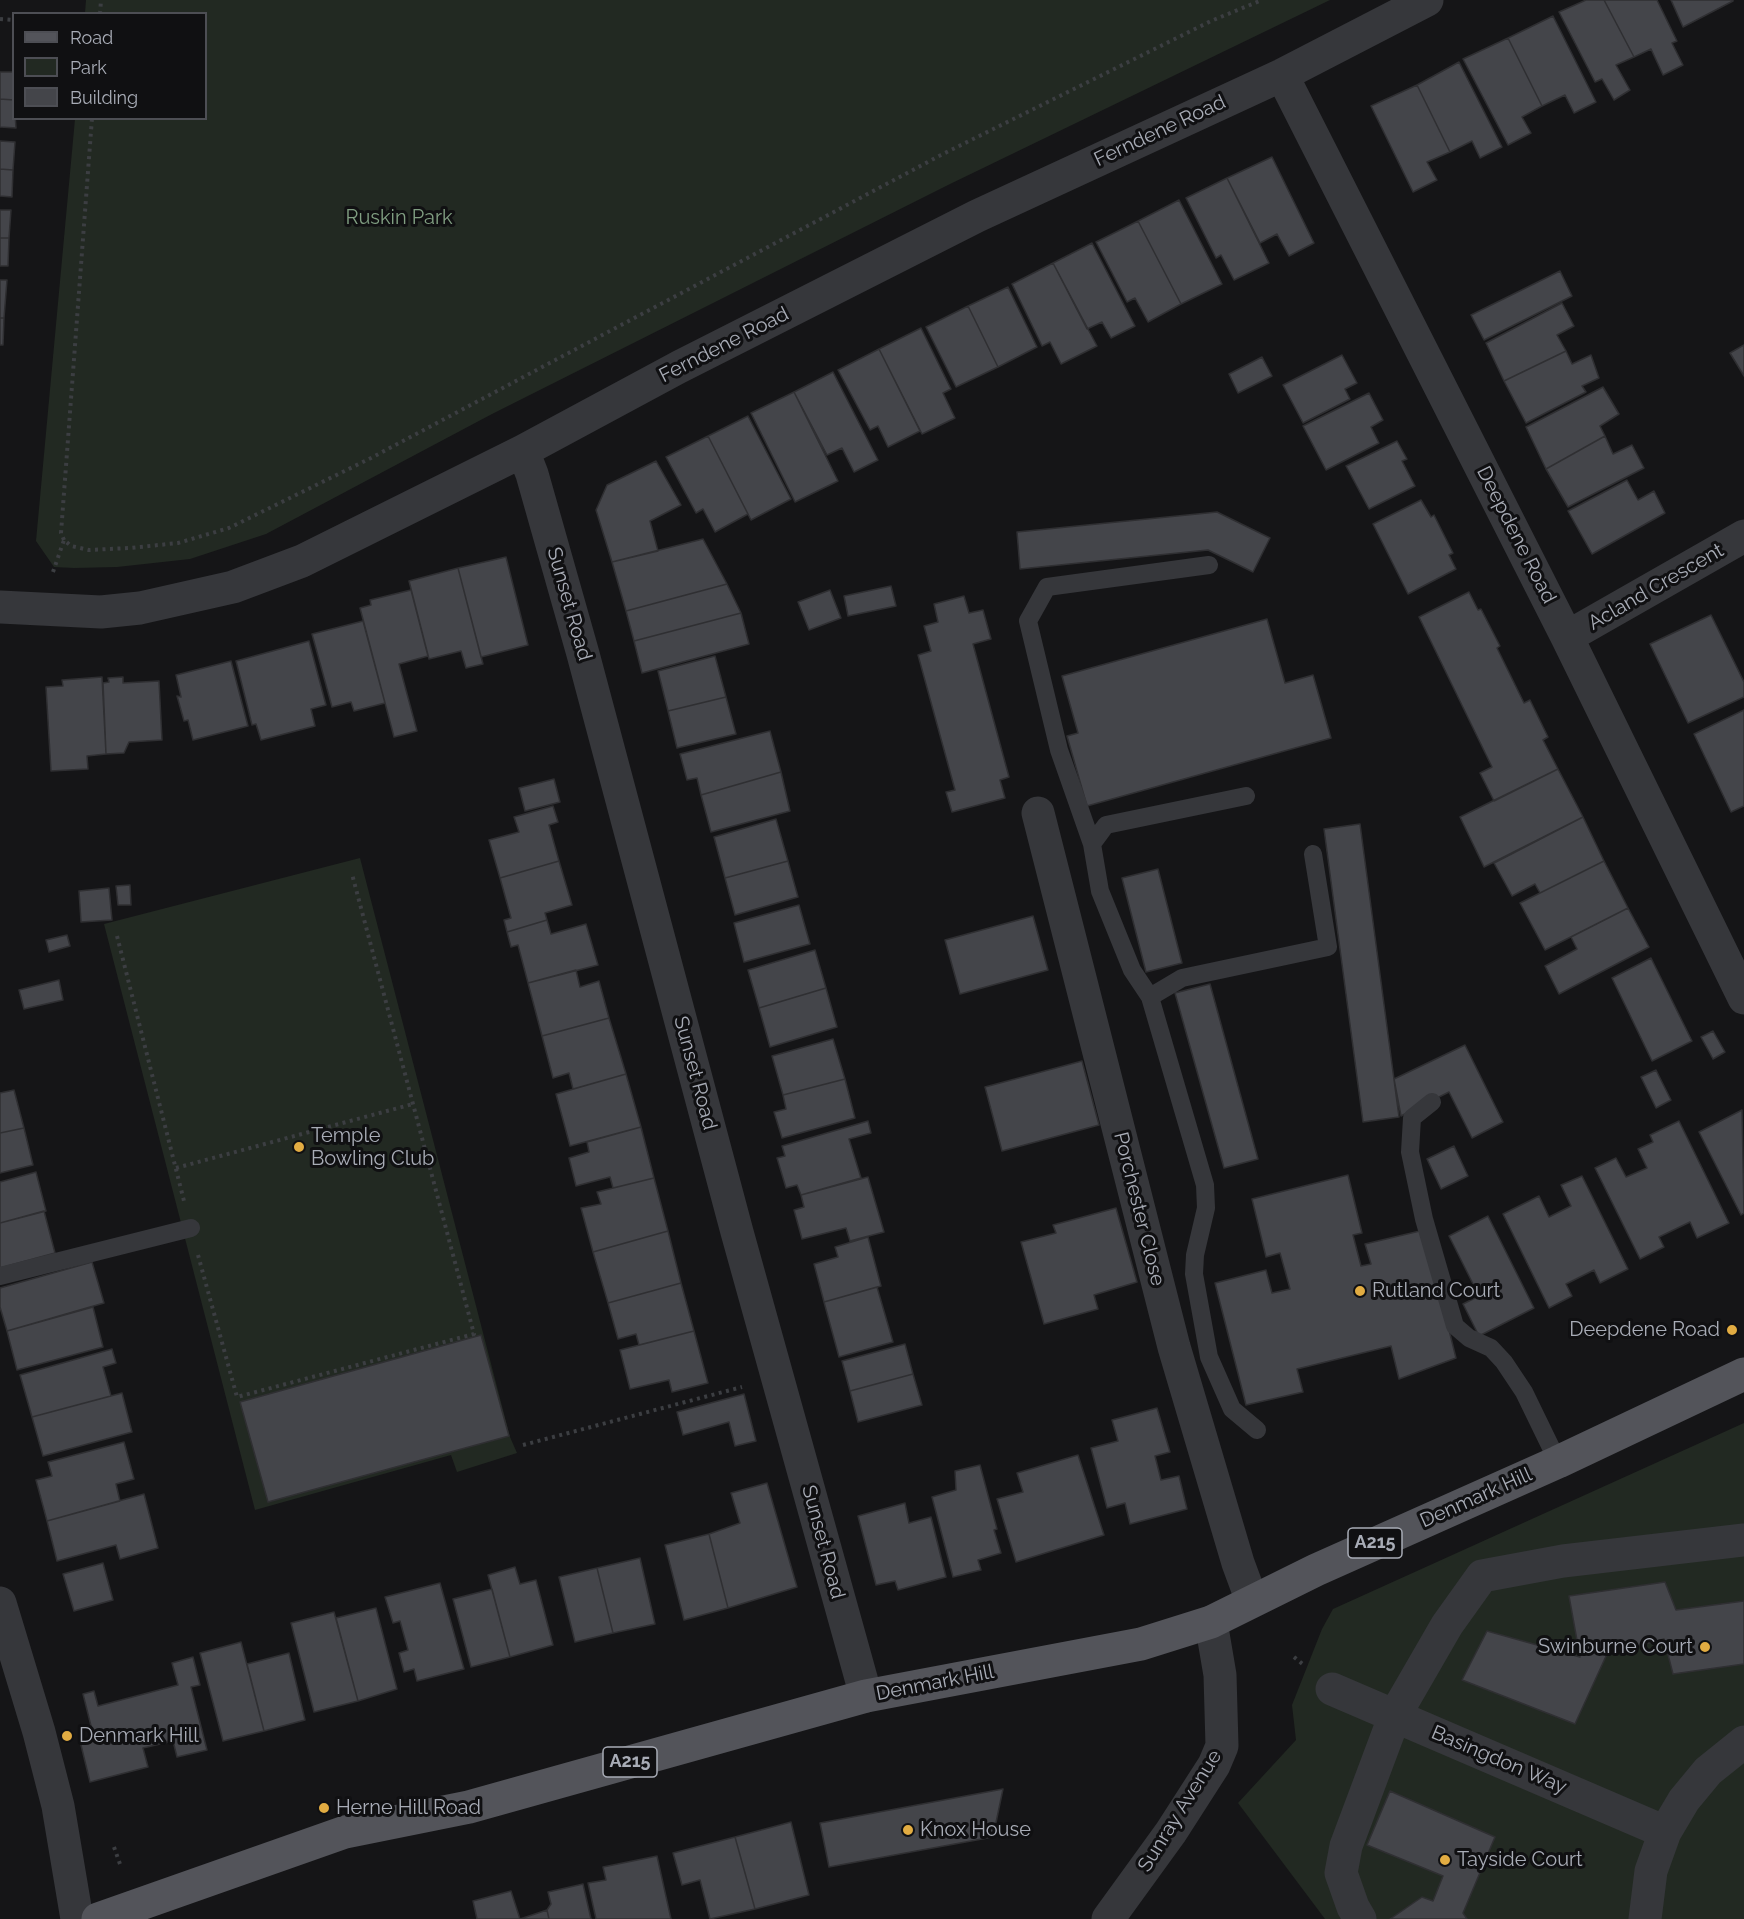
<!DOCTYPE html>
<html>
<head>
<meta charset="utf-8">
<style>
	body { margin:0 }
	#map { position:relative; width:1744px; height:1919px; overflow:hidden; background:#151517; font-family:Raleway,sans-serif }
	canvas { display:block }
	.legend { position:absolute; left:12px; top:12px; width:195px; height:108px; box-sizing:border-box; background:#101012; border:2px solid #4d4e54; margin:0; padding:8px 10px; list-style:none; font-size:18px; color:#a8acb6 }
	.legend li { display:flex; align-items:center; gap:12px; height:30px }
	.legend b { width:30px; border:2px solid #4d4e54 }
</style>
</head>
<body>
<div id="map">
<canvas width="1744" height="1919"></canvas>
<ul class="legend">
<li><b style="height:8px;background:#53545a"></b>Road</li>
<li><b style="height:16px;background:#222922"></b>Park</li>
<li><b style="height:16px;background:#44454a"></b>Building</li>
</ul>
</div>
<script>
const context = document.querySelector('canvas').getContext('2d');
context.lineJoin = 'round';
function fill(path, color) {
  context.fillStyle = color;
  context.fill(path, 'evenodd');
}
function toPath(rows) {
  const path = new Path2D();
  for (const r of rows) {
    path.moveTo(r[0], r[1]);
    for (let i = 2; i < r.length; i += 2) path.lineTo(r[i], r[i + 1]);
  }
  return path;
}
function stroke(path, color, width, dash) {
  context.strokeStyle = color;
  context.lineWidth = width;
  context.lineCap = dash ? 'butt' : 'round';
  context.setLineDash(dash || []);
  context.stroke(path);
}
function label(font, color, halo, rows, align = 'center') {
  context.font = font + ' Raleway,sans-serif';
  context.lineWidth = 6;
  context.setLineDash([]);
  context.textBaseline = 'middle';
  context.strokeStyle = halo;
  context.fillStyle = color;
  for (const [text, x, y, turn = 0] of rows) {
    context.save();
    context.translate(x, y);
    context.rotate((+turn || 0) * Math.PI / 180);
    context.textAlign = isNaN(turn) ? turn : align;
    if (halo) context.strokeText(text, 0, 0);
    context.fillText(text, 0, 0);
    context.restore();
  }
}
const green = toPath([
	[86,0,1330,0,948,185,492,414,266,534,190,559,117,567,74,568,54,567,36,541,75,119,206,118,206,14,85,13],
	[360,858,510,1437,517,1453,457,1472,451,1455,255,1510,104,924],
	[1744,1423,1744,1919,1325,1919,1238,1803,1296,1740,1292,1705,1322,1629,1333,1609]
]);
const building = toPath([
	[1586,0,1604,0,1634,57,1616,65,1630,90,1614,100,1602,79,1595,82,1559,12,1586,0],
	[1604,0,1657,0,1677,41,1672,43,1683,65,1663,75,1651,49,1634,57,1604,0],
	[1671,0,1733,0,1733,1,1683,27,1671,0],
	[1553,16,1596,102,1574,113,1565,95,1542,106,1508,38,1553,16],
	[1508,38,1542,106,1522,117,1531,133,1508,145,1463,59,1508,38],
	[1459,62,1502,147,1480,158,1472,141,1450,152,1417,85,1459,62],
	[0,72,14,72,14,100,0,99,0,72],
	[1417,85,1450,152,1427,162,1437,180,1413,192,1371,106,1417,85],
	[0,99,14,100,16,128,0,127,0,99],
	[0,141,15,142,13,170,0,169,0,141],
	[1272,157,1314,243,1289,256,1277,234,1260,243,1227,178,1272,157],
	[0,169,13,170,12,197,0,196,0,169],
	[1227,178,1269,263,1234,280,1221,255,1216,258,1186,198,1227,178],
	[1179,200,1222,284,1181,304,1138,221,1179,200],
	[0,210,11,210,9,238,0,238,0,210],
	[1138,221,1181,304,1148,322,1135,298,1127,302,1096,242,1138,221],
	[0,238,9,238,8,266,0,266,0,238],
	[1092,243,1135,326,1111,338,1102,322,1087,329,1053,263,1092,243],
	[1053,263,1097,346,1061,364,1050,342,1042,346,1012,284,1053,263],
	[1560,271,1572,296,1484,340,1471,315,1560,271],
	[0,280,7,280,4,318,0,318,0,280],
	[1008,287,1037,347,998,367,968,306,1008,287],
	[1562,303,1574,326,1557,335,1566,351,1504,381,1486,343,1562,303],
	[968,306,998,367,956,387,926,327,968,306],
	[0,318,4,318,3,345,0,345,0,318],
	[921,328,951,389,943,393,955,418,922,434,879,349,921,328],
	[1744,345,1744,376,1730,353,1744,345],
	[879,349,920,431,888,447,878,426,870,430,838,370,879,349],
	[1566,351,1572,364,1591,355,1599,378,1582,386,1586,392,1526,423,1504,381,1566,351],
	[1342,355,1357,383,1345,389,1350,399,1303,423,1283,385,1342,355],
	[1262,357,1272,376,1238,393,1229,374,1262,357],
	[833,372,878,460,854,472,842,448,827,455,794,392,833,372],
	[1603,387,1619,414,1600,426,1605,436,1546,469,1526,427,1603,387],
	[794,392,838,481,795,502,751,413,794,392],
	[1369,393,1383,420,1371,427,1379,443,1326,470,1303,426,1369,393],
	[748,416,791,499,751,520,708,436,748,416],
	[708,436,748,514,715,532,703,509,696,513,666,457,708,436],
	[1605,436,1613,454,1632,445,1644,468,1568,507,1546,469,1605,436],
	[1397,441,1407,459,1402,461,1415,486,1369,509,1346,466,1397,441],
	[656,461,681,505,650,521,658,551,612,562,596,510,607,485,656,461],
	[1627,480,1638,500,1654,491,1665,513,1592,554,1568,511,1627,480],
	[1421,500,1431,517,1434,515,1453,553,1449,555,1456,569,1408,594,1373,524,1421,500],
	[1217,512,1270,538,1253,572,1208,550,1020,569,1017,532,1217,512],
	[703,539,727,584,626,611,612,562,703,539],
	[506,557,528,645,481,657,458,568,506,557],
	[458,568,483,664,466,668,461,651,429,659,409,581,458,568],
	[727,584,741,613,634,641,626,611,727,584],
	[891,586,896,606,848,616,844,596,891,586],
	[411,590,428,656,399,664,417,731,394,737,360,608,371,605,370,600,411,590],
	[830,590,841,618,809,630,798,602,830,590],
	[1469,592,1478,610,1481,609,1500,646,1497,648,1524,703,1530,700,1548,737,1543,740,1558,769,1494,801,1480,773,1492,767,1419,617,1469,592],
	[964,596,969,613,983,610,991,639,973,644,1009,777,1000,780,1005,798,952,812,946,792,955,790,918,655,931,651,924,626,938,622,934,604,964,596],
	[741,613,749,644,642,673,634,641,741,613],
	[1711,615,1744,682,1744,697,1688,723,1650,644,1711,615],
	[1267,619,1285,683,1313,675,1331,738,1087,806,1067,736,1078,733,1062,676,1267,619],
	[363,621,385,703,354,711,351,702,332,707,312,634,363,621],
	[309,641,326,705,311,709,315,726,261,740,256,724,252,725,236,661,309,641],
	[715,656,726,697,668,711,658,671,715,656],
	[231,661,248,726,193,740,188,720,184,721,177,696,181,697,176,675,231,661],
	[102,677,106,754,87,756,88,769,51,771,46,687,63,686,62,680,102,677],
	[123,677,123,683,159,681,162,740,129,742,124,753,106,754,103,683,109,682,108,678,123,677],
	[726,697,736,734,677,748,668,711,726,697],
	[1744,710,1744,806,1731,812,1694,734,1744,710],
	[770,731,781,772,701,795,697,778,687,780,680,754,770,731],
	[1558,769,1583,817,1484,867,1460,817,1558,769],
	[781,772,790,811,711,832,701,795,781,772],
	[554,779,560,802,525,811,519,788,554,779],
	[553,806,558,822,549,825,559,861,500,878,489,840,519,832,514,817,553,806],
	[1583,817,1604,861,1540,893,1535,884,1512,896,1494,863,1583,817],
	[776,819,788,861,725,878,714,837,776,819],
	[1360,824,1399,1117,1363,1122,1324,829,1360,824],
	[559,861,572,905,545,913,547,920,507,932,504,920,511,918,500,878,559,861],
	[788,861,798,897,735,915,725,878,788,861],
	[1604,861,1628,908,1545,950,1520,903,1604,861],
	[1158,869,1182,963,1146,972,1122,878,1158,869],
	[130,885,131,905,118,905,116,886,130,885],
	[109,888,112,920,81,922,79,891,109,888],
	[799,905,810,944,744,962,734,923,799,905],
	[1628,908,1649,947,1559,994,1545,966,1577,949,1571,937,1628,908],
	[1033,916,1048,970,960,994,945,940,1033,916],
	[547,920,551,934,586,924,598,965,528,983,518,945,511,947,507,932,547,920],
	[67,935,70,946,49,952,46,940,67,935],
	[815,950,826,988,759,1008,748,970,815,950],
	[1651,958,1692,1041,1652,1061,1612,978,1651,958],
	[576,970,580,987,599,981,609,1018,542,1036,528,983,576,970],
	[59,980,63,1000,24,1009,19,990,59,980],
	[1210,984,1258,1159,1224,1168,1175,993,1210,984],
	[826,988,837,1027,770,1047,759,1008,826,988],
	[609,1018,626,1074,573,1089,569,1073,553,1078,542,1036,609,1018],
	[1713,1031,1725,1052,1713,1059,1701,1037,1713,1031],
	[833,1039,845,1079,783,1095,772,1056,833,1039],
	[1465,1045,1503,1122,1472,1138,1449,1092,1401,1116,1394,1079,1465,1045],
	[1082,1061,1099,1125,1002,1151,985,1087,1082,1061],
	[1656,1070,1671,1100,1656,1108,1641,1077,1656,1070],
	[626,1074,641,1127,570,1146,556,1094,626,1074],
	[845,1079,855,1118,782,1138,774,1112,786,1109,783,1095,845,1079],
	[14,1090,24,1128,0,1133,0,1093,14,1090],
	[1742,1110,1744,1213,1741,1215,1699,1132,1742,1110],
	[868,1121,871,1133,849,1139,861,1178,801,1195,797,1185,786,1188,777,1158,785,1156,782,1146,868,1121],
	[1679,1121,1729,1223,1697,1238,1690,1222,1659,1237,1664,1247,1640,1259,1595,1168,1616,1158,1626,1177,1647,1168,1638,1149,1653,1142,1650,1135,1679,1121],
	[641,1127,654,1178,613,1188,610,1177,576,1186,569,1158,589,1152,587,1142,641,1127],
	[24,1128,33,1165,0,1173,0,1133,24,1128],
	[1454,1146,1468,1176,1441,1189,1427,1159,1454,1146],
	[36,1172,46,1211,0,1223,0,1182,36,1172],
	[1348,1175,1362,1233,1353,1235,1361,1266,1371,1264,1365,1244,1424,1230,1456,1358,1399,1379,1391,1346,1297,1369,1303,1392,1246,1405,1215,1283,1266,1270,1272,1293,1290,1289,1280,1253,1266,1257,1252,1199,1348,1175],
	[1582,1176,1628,1269,1600,1283,1594,1270,1566,1284,1572,1296,1549,1308,1503,1214,1539,1196,1549,1217,1571,1206,1561,1185,1582,1176],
	[868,1177,884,1232,850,1241,846,1228,802,1239,794,1210,804,1207,801,1195,868,1177],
	[654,1178,668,1231,593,1252,581,1208,601,1204,597,1192,654,1178],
	[1116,1208,1137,1282,1094,1295,1098,1309,1044,1324,1021,1242,1056,1233,1053,1225,1116,1208],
	[44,1211,55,1253,0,1268,0,1223,44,1211],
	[1488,1216,1534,1308,1479,1336,1463,1304,1479,1296,1449,1236,1488,1216],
	[668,1231,681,1283,608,1303,593,1252,668,1231],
	[868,1237,881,1286,824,1302,814,1264,838,1257,835,1247,868,1237],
	[92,1262,104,1303,7,1331,0,1307,0,1288,92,1262],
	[681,1283,694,1331,639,1345,636,1334,618,1339,608,1303,681,1283],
	[877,1287,893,1342,839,1357,824,1302,877,1287],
	[93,1307,103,1347,17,1370,7,1331,93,1307],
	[694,1331,708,1383,672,1392,669,1380,630,1389,620,1350,694,1331],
	[481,1335,509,1436,268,1502,240,1402,481,1335],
	[905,1344,913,1374,850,1391,842,1361,905,1344],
	[112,1349,116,1363,103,1367,111,1396,32,1417,20,1375,112,1349],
	[913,1374,922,1405,858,1422,850,1391,913,1374],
	[122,1393,132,1432,43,1456,32,1417,122,1393],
	[744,1394,756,1441,735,1446,729,1422,683,1435,677,1412,744,1394],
	[1157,1408,1170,1452,1155,1456,1161,1480,1179,1476,1187,1509,1130,1524,1125,1503,1107,1508,1091,1448,1118,1441,1112,1420,1157,1408],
	[124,1442,134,1479,116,1484,120,1501,47,1521,36,1480,52,1476,48,1462,124,1442],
	[1078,1455,1104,1535,1016,1562,997,1499,1023,1492,1017,1473,1078,1455],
	[980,1465,997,1529,994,1530,1001,1553,978,1560,981,1570,953,1577,932,1497,956,1490,955,1471,980,1465],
	[767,1483,797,1587,728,1608,709,1534,740,1523,731,1493,767,1483],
	[144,1494,158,1548,120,1559,116,1545,57,1561,47,1521,144,1494],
	[905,1503,909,1523,931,1517,946,1577,898,1590,895,1581,876,1585,858,1516,905,1503],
	[709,1534,728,1608,684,1620,665,1545,709,1534],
	[640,1558,655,1624,613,1633,597,1568,640,1558],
	[103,1563,113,1600,74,1611,63,1574,103,1563],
	[515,1567,520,1584,536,1580,553,1645,510,1657,488,1575,515,1567],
	[597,1568,613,1633,575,1642,559,1577,597,1568],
	[1665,1582,1676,1610,1744,1601,1744,1664,1673,1674,1664,1639,1607,1654,1575,1724,1462,1680,1487,1631,1580,1657,1569,1596,1665,1582],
	[440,1583,464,1669,417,1681,414,1669,404,1672,399,1653,408,1650,400,1621,393,1623,385,1597,440,1583],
	[492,1589,510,1657,471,1667,453,1599,492,1589],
	[376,1608,397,1689,358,1701,336,1618,376,1608],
	[334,1612,358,1701,314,1712,291,1623,334,1612],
	[241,1642,264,1731,223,1741,200,1653,241,1642],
	[289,1653,305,1720,264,1731,247,1664,289,1653],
	[193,1657,200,1685,191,1687,207,1750,177,1757,173,1741,143,1748,148,1767,90,1782,80,1741,94,1738,83,1694,94,1691,98,1706,178,1685,172,1663,193,1657],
	[1003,1789,993,1837,829,1867,820,1823,1003,1789],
	[1390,1791,1495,1837,1463,1913,1467,1919,1390,1919,1422,1897,1433,1901,1443,1876,1367,1845,1390,1791],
	[791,1822,809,1895,755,1909,735,1837,791,1822],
	[735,1837,755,1909,710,1919,700,1880,682,1885,673,1853,735,1837],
	[657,1856,671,1919,596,1919,588,1883,606,1880,603,1867,657,1856],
	[583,1884,591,1919,549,1919,547,1910,551,1904,548,1892,583,1884],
	[511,1891,520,1919,547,1910,549,1919,477,1919,473,1901,511,1891]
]);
const path = toPath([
	[100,14,101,0],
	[0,19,14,20],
	[64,540,61,533,92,118],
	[53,572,64,540,71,546,89,550,130,548,178,543,229,528,371,458,941,155,1211,21,1262,0],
	[117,936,184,1201],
	[176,1168,413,1104],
	[198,1255,237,1397,474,1334,352,874],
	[523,1445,742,1387],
	[1294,1657,1305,1666],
	[114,1847,121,1867]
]);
const service = toPath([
	[1092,844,1059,750,1028,621,1047,587,1209,565],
	[1150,997,1132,970,1100,891,1092,844,1106,825,1246,796],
	[1432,1102,1412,1118,1410,1152,1424,1219,1455,1326,1469,1338,1491,1348,1504,1362,1524,1392,1558,1462],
	[0,1276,191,1228],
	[1257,1430,1232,1409,1209,1357,1194,1274,1195,1255,1206,1208,1205,1185,1150,997,1182,978,1328,947,1313,854]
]);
const minor = toPath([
	[1282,75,1567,637,1744,998],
	[523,451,532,474,583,654,737,1232,866,1696],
	[0,607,101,612,140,608,233,587,302,561,523,451,679,367,977,216,1282,75,1427,0],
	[1567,637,1744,536],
	[1038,813,1174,1347,1238,1563,1252,1601],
	[1332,1689,1665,1832],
	[1360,1919,1353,1907,1341,1873,1346,1846,1395,1715,1447,1625,1482,1576,1563,1561,1744,1540],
	[1645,1919,1651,1871,1665,1832,1684,1800,1708,1771,1744,1742]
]);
const tertiary = toPath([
	[0,1603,39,1732,58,1806,77,1919],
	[1108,1919,1171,1832,1214,1765,1222,1746,1220,1675,1211,1622]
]);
const primary = toPath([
	[98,1919,345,1832,469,1807,866,1696,1141,1644,1211,1622,1316,1570,1558,1462,1744,1374]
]);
const markers = [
	[299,1147,6,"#e2ac42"],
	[1360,1291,6,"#e2ac42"],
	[1732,1330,6,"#e2ac42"],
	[1705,1647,6,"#e2ac42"],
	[67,1736,6,"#e2ac42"],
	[324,1808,6,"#e2ac42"],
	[908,1830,6,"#e2ac42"],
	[1445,1860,6,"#e2ac42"]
];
const shields = [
	[1375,1543,54],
	[630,1762,54]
];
const shieldNames = [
	["A215",1375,1543],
	["A215",630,1762]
];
const streetNames = [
	["Ferndene Road",1160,131,-25],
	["Ferndene Road",724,345,-27],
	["Deepdene Road",1516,535,63],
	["Acland Crescent",1656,587,-30],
	["Sunset Road",569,604,74],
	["Sunset Road",695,1073,75],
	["Porchester Close",1139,1209,76],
	["Denmark Hill",1476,1498,-24],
	["Sunset Road",823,1542,75],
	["Denmark Hill",935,1683,-11],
	["Basingdon Way",1499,1760,23],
	["Sunray Avenue",1180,1811,-58]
];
const parkNames = [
	["Ruskin Park",399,218]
];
const poiNames = [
	["Temple",311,1136],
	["Bowling Club",311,1159],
	["Rutland Court",1372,1291],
	["Deepdene Road",1720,1330,"right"],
	["Swinburne Court",1693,1647,"right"],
	["Denmark Hill",79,1736],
	["Herne Hill Road",336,1808],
	["Knox House",920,1830],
	["Tayside Court",1457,1860]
];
fill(green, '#222922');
fill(building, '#44454a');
stroke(building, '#2f2f32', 1.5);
stroke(path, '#3c3e42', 4, [3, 4.5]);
stroke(service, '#36373b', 18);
stroke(minor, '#36373b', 33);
stroke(tertiary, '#36373b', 33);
stroke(primary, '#53545a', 33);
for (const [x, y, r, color] of markers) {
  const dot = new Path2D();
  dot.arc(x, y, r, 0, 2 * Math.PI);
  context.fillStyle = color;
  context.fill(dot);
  stroke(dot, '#101012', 2);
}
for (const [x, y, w] of shields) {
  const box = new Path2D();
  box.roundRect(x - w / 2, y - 15, w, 30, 4.5);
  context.fillStyle = '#101012';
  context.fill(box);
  stroke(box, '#a8acb6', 1.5);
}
label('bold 18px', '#a8acb6', null, shieldNames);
label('20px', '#a8acb6', '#101012', streetNames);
label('20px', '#819f82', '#101012', parkNames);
label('20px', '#a8acb6', '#101012', poiNames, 'left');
</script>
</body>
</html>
